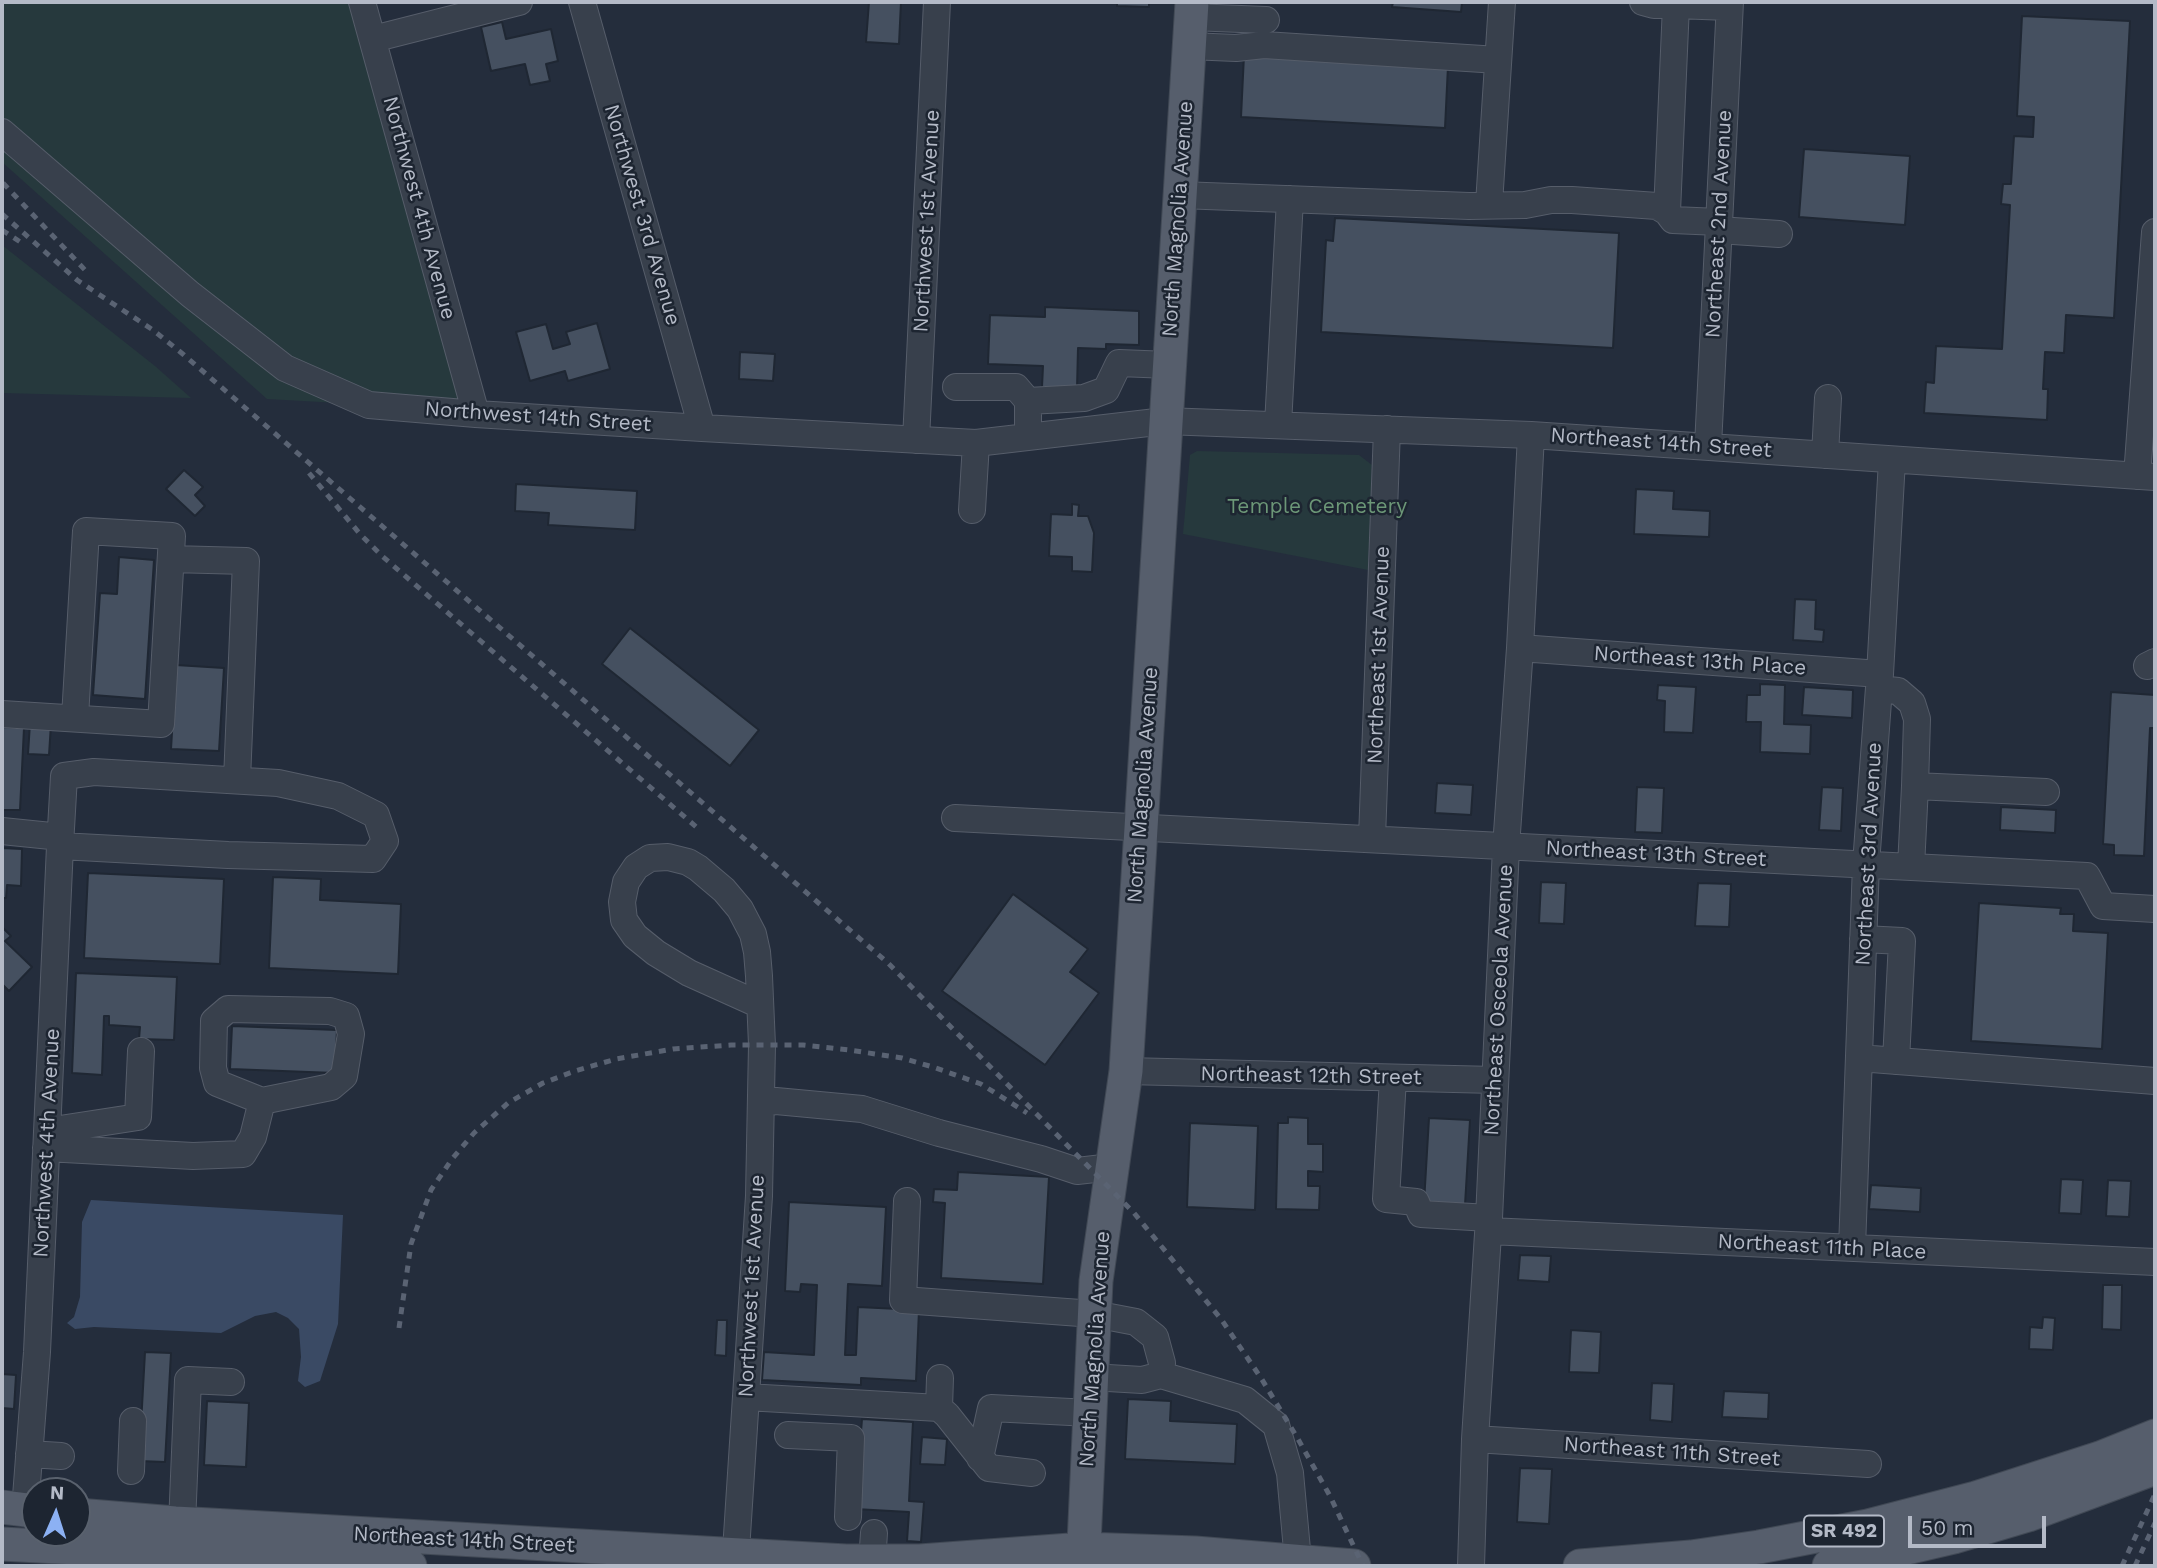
<!DOCTYPE html>
<html>
<head>
<meta charset="utf-8">
<style>
	body { margin:0 }
	#map { position:relative; width:2157px; height:1568px; overflow:hidden; background:#242d3c; font-family:"Work Sans",sans-serif }
	canvas { display:block }
	.frame { position:absolute; inset:0; border:4px solid #b4bac7; pointer-events:none }
	.north { position:absolute; left:21px; top:1477px; width:70px; height:70px; box-sizing:border-box; background:#1d2531; border:2px solid #59616d; border-radius:50%; rotate:3deg; font-size:19px; font-weight:700; line-height:28px; text-align:center; color:#b4bac7 }
	.north::after { content:''; display:block; margin:auto; width:24px; height:32px; background:#8cb1f3; clip-path:polygon(50% 0,100% 100%,50% 72%,0 100%) }
	.scale { position:absolute; left:1908px; top:1516px; width:138px; height:32px; box-sizing:border-box; border:4px solid #b4bac7; border-top:0; padding-left:9px; font-size:21px; line-height:24px; white-space:nowrap; color:#b4bac7; -webkit-text-stroke:5px #1d2531; paint-order:stroke }
</style>
</head>
<body>
<div id="map">
<canvas width="2157" height="1568"></canvas>
<div class="frame"></div>
<div class="north">N</div>
<div class="scale">50 m</div>
</div>
<script>
const context = document.querySelector('canvas').getContext('2d');
context.lineJoin = 'round';
function fill(path, color) {
  context.fillStyle = color;
  context.fill(path, 'evenodd');
}
function toPath(rows) {
  const path = new Path2D();
  for (const r of rows) {
    path.moveTo(r[0], r[1]);
    for (let i = 2; i < r.length; i += 2) path.lineTo(r[i], r[i + 1]);
  }
  return path;
}
function stroke(path, color, width, dash) {
  context.strokeStyle = color;
  context.lineWidth = width;
  context.lineCap = dash ? 'butt' : 'round';
  context.setLineDash(dash || []);
  context.stroke(path);
}
function label(font, color, halo, rows, align = 'center') {
  context.font = font + ' "Work Sans",sans-serif';
  context.lineWidth = 5;
  context.setLineDash([]);
  context.textBaseline = 'middle';
  context.strokeStyle = halo;
  context.fillStyle = color;
  for (const [text, x, y, turn = 0] of rows) {
    context.save();
    context.translate(x, y);
    context.rotate((+turn || 0) * Math.PI / 180);
    context.textAlign = isNaN(turn) ? turn : align;
    if (halo) context.strokeText(text, 0, 0);
    context.fillText(text, 0, 0);
    context.restore();
  }
}
const green = toPath([
	[2,2,352,2,463,402,371,394,289,359,196,285,2,119],
	[2,145,339,403,267,399,2,162],
	[2,245,155,366,191,398,2,393],
	[1197,451,1359,455,1372,465,1368,570,1183,534,1190,455]
]);
const water = toPath([
	[91,1200,343,1215,338,1324,320,1381,305,1387,298,1381,301,1357,299,1329,288,1318,276,1312,255,1316,221,1333,94,1327,75,1329,67,1323,74,1317,80,1297,82,1222]
]);
const building = toPath([
	[869,2,901,2,899,44,866,42,869,2],
	[1117,2,1149,2,1149,7,1117,6,1117,2],
	[1393,2,1462,2,1461,12,1392,7,1393,2],
	[2022,16,2130,21,2114,318,2066,315,2064,353,2045,352,2043,389,2048,389,2047,420,1924,413,1926,382,1934,383,1936,346,2002,349,2010,205,2001,204,2003,184,2011,184,2014,136,2033,137,2034,117,2017,116,2022,16],
	[502,22,506,39,551,29,558,61,546,64,550,81,530,85,525,64,491,71,481,27,502,22],
	[1244,55,1448,66,1445,128,1241,117,1244,55],
	[1804,149,1910,156,1905,225,1799,217,1804,149],
	[1335,218,1619,233,1613,348,1321,332,1326,240,1333,241,1335,218],
	[1045,307,1139,311,1139,345,1106,344,1106,349,1078,348,1077,389,1042,387,1043,366,988,364,990,315,1045,317,1045,307],
	[597,323,610,369,568,381,565,371,530,381,516,332,546,324,553,349,570,344,566,332,597,323],
	[740,352,775,354,773,381,739,379,740,352],
	[184,470,203,487,195,495,205,506,195,516,166,489,184,470],
	[516,484,637,491,635,530,548,525,549,513,515,511,516,484],
	[1636,489,1674,491,1673,509,1710,511,1709,537,1634,534,1636,489],
	[1072,504,1079,505,1078,516,1088,516,1094,533,1092,572,1072,571,1072,557,1049,556,1051,514,1072,515,1072,504],
	[119,557,154,560,145,699,93,695,100,593,117,594,119,557],
	[1795,599,1816,600,1815,629,1824,630,1823,642,1793,640,1795,599],
	[630,628,759,730,730,766,602,664,630,628],
	[176,665,224,668,219,751,171,749,176,665],
	[1760,684,1785,685,1784,724,1811,725,1810,754,1760,752,1761,722,1746,722,1747,695,1760,695,1760,684],
	[1658,685,1696,687,1693,733,1664,732,1665,701,1657,700,1658,685],
	[1804,687,1853,690,1852,718,1802,715,1804,687],
	[2111,692,2155,695,2155,728,2150,728,2144,856,2114,855,2114,845,2103,844,2111,692],
	[30,723,51,724,49,755,28,754,30,723],
	[2,727,24,728,20,810,2,810,2,727],
	[1437,783,1473,785,1471,815,1435,813,1437,783],
	[1637,787,1664,788,1662,833,1635,832,1637,787],
	[1822,787,1843,788,1841,831,1819,830,1822,787],
	[2001,807,2056,810,2055,833,2000,830,2001,807],
	[2,848,22,849,21,886,7,885,6,898,2,898,2,848],
	[88,873,224,879,220,964,84,958,88,873],
	[273,877,321,879,320,900,401,904,398,974,269,968,273,877],
	[1541,882,1566,883,1564,924,1539,923,1541,882],
	[1698,883,1731,884,1729,927,1695,926,1698,883],
	[1013,894,1088,949,1070,972,1099,993,1045,1065,942,991,1013,894],
	[1979,903,2061,908,2060,914,2074,914,2073,931,2108,933,2102,1049,1971,1041,1979,903],
	[2,927,11,936,5,941,32,967,9,991,2,984,2,927],
	[76,973,177,977,174,1040,139,1039,140,1027,109,1025,109,1016,104,1016,102,1075,72,1073,76,973],
	[232,1026,337,1030,335,1073,230,1069,232,1026],
	[1288,1117,1308,1118,1308,1144,1323,1144,1323,1172,1308,1171,1308,1186,1320,1186,1319,1210,1276,1209,1278,1123,1288,1123,1288,1117],
	[1429,1118,1470,1120,1465,1205,1424,1203,1429,1118],
	[1190,1123,1258,1126,1255,1210,1187,1207,1190,1123],
	[958,1172,1049,1177,1043,1284,941,1278,945,1203,933,1202,934,1189,957,1190,958,1172],
	[2061,1179,2083,1180,2081,1214,2059,1213,2061,1179],
	[2108,1180,2131,1181,2129,1217,2106,1216,2108,1180],
	[1871,1185,1921,1188,1920,1212,1869,1209,1871,1185],
	[789,1202,886,1207,882,1286,848,1284,845,1355,856,1355,858,1307,919,1310,916,1381,861,1378,861,1385,762,1380,764,1352,814,1355,817,1285,801,1284,800,1292,785,1291,789,1202],
	[1520,1255,1551,1256,1549,1282,1518,1280,1520,1255],
	[2103,1285,2122,1285,2121,1330,2102,1329,2103,1285],
	[2043,1317,2055,1318,2053,1350,2029,1349,2030,1327,2042,1328,2043,1317],
	[717,1320,727,1320,726,1356,715,1355,717,1320],
	[1571,1330,1601,1332,1599,1373,1569,1372,1571,1330],
	[145,1352,171,1353,165,1462,139,1461,145,1352],
	[2,1374,16,1375,14,1409,2,1408,2,1374],
	[1652,1383,1674,1384,1672,1422,1650,1420,1652,1383],
	[1724,1391,1769,1393,1768,1419,1722,1417,1724,1391],
	[1128,1399,1171,1401,1170,1421,1237,1424,1235,1464,1125,1459,1128,1399],
	[207,1401,249,1403,246,1467,204,1465,207,1401],
	[862,1419,913,1422,909,1501,924,1502,921,1542,907,1541,909,1512,855,1509,862,1419],
	[922,1437,947,1439,945,1465,920,1464,922,1437],
	[1520,1468,1552,1469,1549,1524,1517,1522,1520,1468]
]);
const minor = toPath([
	[362,2,476,414],
	[582,2,702,428],
	[1643,2,1654,5,1676,5],
	[1191,17,1266,20],
	[373,39,519,2],
	[1189,46,1236,48,1264,45,1498,60],
	[2,132,190,294,285,368,369,405,476,414,702,428,976,443,1165,421,1531,435,2155,477],
	[1180,195,1469,206,1525,205,1551,200,1572,200,1657,206,1667,212,1673,220,1719,222],
	[1489,204,1502,2],
	[1667,212,1676,5,1729,7],
	[1718,230,1779,234],
	[956,387,1016,387,1028,401],
	[1278,425,1290,199],
	[1028,437,1028,401,1084,398,1106,390,1119,363,1169,365],
	[916,440,937,2],
	[1708,446,1730,2],
	[1825,455,1828,398],
	[2137,476,2155,232],
	[972,510,976,443],
	[171,559,246,561,237,780],
	[1520,648,1880,674],
	[2147,666,2155,662],
	[1879,689,1898,691,1912,703,1917,719,1915,786],
	[2,714,161,724,172,536,86,531,75,717],
	[955,818,2087,876,2103,906,2155,909],
	[2,831,61,837],
	[1372,838,1387,429],
	[1911,867,1915,786,2046,792],
	[1863,939,1902,941,1896,1061],
	[1859,1058,2155,1081],
	[1126,1071,1495,1080],
	[1393,1078,1386,1199,1416,1202,1421,1214,1489,1218],
	[761,1103,776,1101,862,1109,939,1133,1041,1159,1077,1171,1112,1167],
	[47,1131,138,1117,141,1051],
	[46,1148,193,1156,243,1154,253,1137,262,1101,331,1087,344,1076,351,1034,346,1016,330,1011,228,1009,214,1021,213,1068,217,1083,262,1101],
	[907,1201,903,1300,1094,1314,1136,1322,1155,1337,1162,1363,1161,1375,1142,1380,1091,1377],
	[1489,1231,2155,1262],
	[1852,1248,1866,864,1880,674,1892,460],
	[1161,1375,1245,1400,1276,1425,1290,1473,1298,1561],
	[746,1397,939,1408,947,1415,989,1468,1032,1473],
	[939,1408,940,1378],
	[788,1435,851,1438,848,1517],
	[1475,1439,1868,1464],
	[29,1454,61,1456],
	[980,1458,991,1408,1090,1413],
	[131,1471,133,1421],
	[25,1510,37,1352,60,846,64,776,94,772,278,783,338,796,376,815,385,841,373,859,228,855,60,846],
	[182,1524,188,1380,231,1382],
	[872,1562,874,1533],
	[735,1566,759,1196,762,1045,759,976,757,952,753,934,740,909,724,890,698,868,688,862,668,857,650,858,636,867,626,882,622,902,624,920,635,936,656,953,689,973,760,1005],
	[1471,1566,1475,1439,1489,1218,1506,847,1520,648,1531,435]
]);
const major = toPath([
	[2,1507,35,1511],
	[77,1515,175,1523,846,1561,920,1561,1084,1549,1195,1553,1354,1566],
	[2,1544,410,1566],
	[1083,1566,1096,1281,1126,1071,1192,2],
	[1580,1566,1691,1557,1759,1547,1868,1526,1976,1498,2100,1458,2155,1436],
	[1829,1566,1954,1537,2028,1515,2155,1468]
]);
const rail = toPath([
	[3,183,85,270],
	[2,214,77,280,153,330,184,355,888,963,1134,1213,1221,1319,1261,1378,1298,1439,1330,1496,1363,1566],
	[2,230,25,245],
	[309,473,360,534,382,556,701,831],
	[399,1328,411,1244,431,1190,452,1159,474,1133,508,1103,543,1083,575,1071,616,1059,673,1049,731,1045,803,1045,849,1050,902,1058,933,1067,981,1084,1027,1113],
	[2122,1566,2155,1494],
	[2135,1566,2155,1523]
]);
const shields = [
	[1844,1531,80]
];
const shieldNames = [
	["SR 492",1844,1531]
];
const streetNames = [
	["Northwest 4th Avenue",419,208,75],
	["Northwest 3rd Avenue",642,215,74],
	["North Magnolia Avenue",1178,219,-86],
	["Northwest 1st Avenue",927,221,-87],
	["Northeast 2nd Avenue",1719,224,-87],
	["Northwest 14th Street",538,417,4],
	["Northeast 14th Street",1661,443,4],
	["Northeast 1st Avenue",1379,655,-88],
	["Northeast 13th Place",1700,661,4],
	["North Magnolia Avenue",1143,785,-86],
	["Northeast 13th Street",1656,854,3],
	["Northeast 3rd Avenue",1869,854,-87],
	["Northeast Osceola Avenue",1499,1000,-87],
	["Northeast 12th Street",1311,1076,1],
	["Northwest 4th Avenue",47,1143,-87],
	["Northeast 11th Place",1822,1247,3],
	["Northwest 1st Avenue",752,1286,-87],
	["North Magnolia Avenue",1095,1349,-86],
	["Northeast 11th Street",1672,1452,4],
	["Northeast 14th Street",464,1540,3]
];
const parkNames = [
	["Temple Cemetery",1317,507]
];
fill(green, '#26393d');
fill(water, '#3a4a64');
fill(building, '#455060');
stroke(building, '#1f2733', 2);
stroke(minor, '#565d6a', 28);
stroke(major, '#414955', 35);
stroke(minor, '#38404c', 26);
stroke(major, '#565e6c', 33);
stroke(rail, '#5a6373', 5, [7, 7]);
for (const [x, y, w] of shields) {
  const box = new Path2D();
  box.roundRect(x - w / 2, y - 15.5, w, 31, 5);
  context.fillStyle = '#1d2531';
  context.fill(box);
  stroke(box, '#b4bac7', 2);
}
label('bold 19px', '#b4bac7', null, shieldNames);
label('21px', '#b4bac7', '#1d2531', streetNames);
label('21px', '#6c9777', '#1d2531', parkNames);
</script>
</body>
</html>
